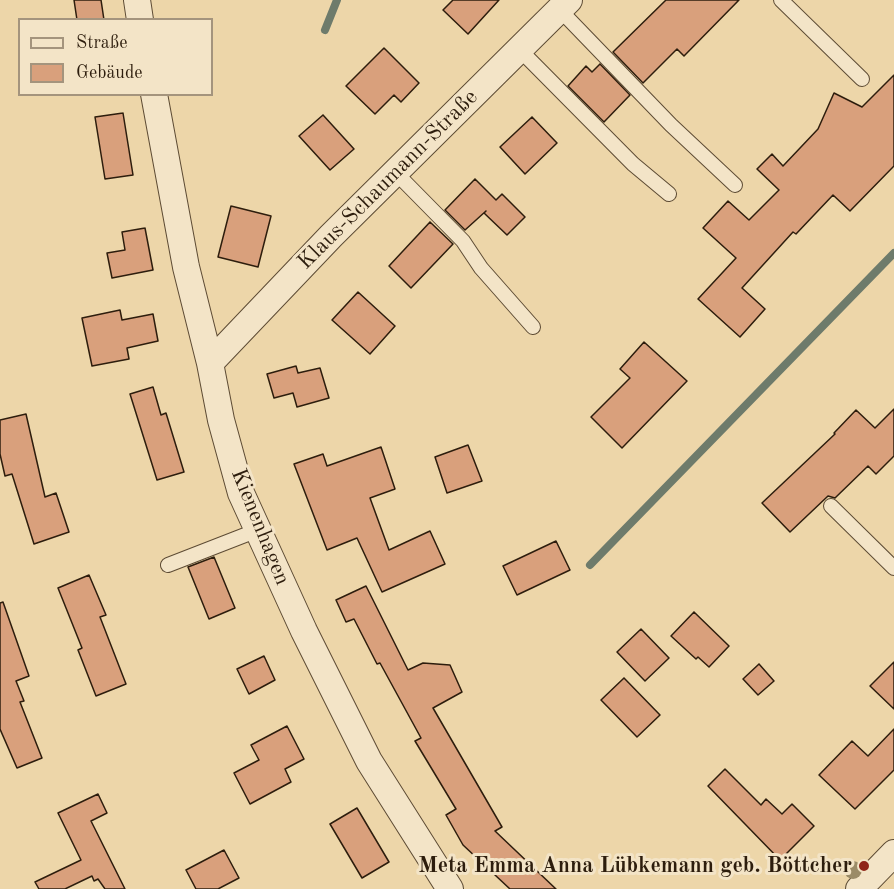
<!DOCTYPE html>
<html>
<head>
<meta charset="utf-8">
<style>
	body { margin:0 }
	#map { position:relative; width:894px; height:889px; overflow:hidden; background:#edd6a9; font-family:"Old Standard TT",serif }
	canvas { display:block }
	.legend { position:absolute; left:18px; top:18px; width:195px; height:78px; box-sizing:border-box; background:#f3e4c7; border:2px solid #a4947d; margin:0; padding:8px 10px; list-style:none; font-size:18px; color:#2d1d0d }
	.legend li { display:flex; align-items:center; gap:12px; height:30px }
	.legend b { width:30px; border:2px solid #a4947d }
</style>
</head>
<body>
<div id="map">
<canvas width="894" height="889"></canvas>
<ul class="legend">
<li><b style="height:8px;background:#f3e4c7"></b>Straße</li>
<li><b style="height:16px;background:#d9a07c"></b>Gebäude</li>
</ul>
</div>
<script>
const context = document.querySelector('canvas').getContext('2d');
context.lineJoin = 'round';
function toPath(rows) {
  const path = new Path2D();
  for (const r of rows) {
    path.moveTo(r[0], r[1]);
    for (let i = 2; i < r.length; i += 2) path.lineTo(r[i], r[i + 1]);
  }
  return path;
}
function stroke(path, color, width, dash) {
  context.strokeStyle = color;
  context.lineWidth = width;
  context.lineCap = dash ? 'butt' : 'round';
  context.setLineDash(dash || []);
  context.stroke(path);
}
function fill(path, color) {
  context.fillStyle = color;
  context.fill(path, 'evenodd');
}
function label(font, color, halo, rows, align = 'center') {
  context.font = font + ' "Old Standard TT",serif';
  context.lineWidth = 6;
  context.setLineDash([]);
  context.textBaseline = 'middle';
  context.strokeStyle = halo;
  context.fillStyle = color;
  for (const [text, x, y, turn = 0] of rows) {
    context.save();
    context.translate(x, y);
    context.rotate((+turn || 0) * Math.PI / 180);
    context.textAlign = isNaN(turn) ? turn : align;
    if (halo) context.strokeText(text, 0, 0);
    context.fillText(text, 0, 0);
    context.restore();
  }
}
const stream = toPath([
	[325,30,337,0],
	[590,565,894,253]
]);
const building = toPath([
	[74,0,101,0,104,20,77,20,74,0],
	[453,0,499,0,468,34,443,10,453,0],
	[666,0,739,0,684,56,677,49,643,83,613,52,666,0],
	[384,48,419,83,401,102,394,95,375,114,346,86,384,48],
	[600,64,630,95,604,122,568,86,586,66,592,72,600,64],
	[894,75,894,166,850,211,833,195,796,234,793,232,742,288,765,309,740,337,698,299,736,258,703,228,728,201,749,220,779,190,757,169,772,154,783,166,818,129,834,93,862,107,894,75],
	[123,113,133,175,105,179,95,117,123,113],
	[323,115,354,149,330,170,299,136,323,115],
	[532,117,557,143,525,174,500,147,532,117],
	[475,179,496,200,502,194,525,217,507,235,484,213,486,211,465,230,445,210,475,179],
	[231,206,271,216,258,267,218,257,231,206],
	[430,222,453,244,411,288,389,266,430,222],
	[145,228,153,270,112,278,107,253,125,250,122,232,145,228],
	[358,292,395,326,370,354,332,320,358,292],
	[120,310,122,320,153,314,158,341,127,348,129,359,92,366,82,318,120,310],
	[644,342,687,381,622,448,591,417,630,378,620,369,644,342],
	[296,366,298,373,320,368,329,398,297,407,293,393,274,398,267,374,296,366],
	[153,387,161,415,166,413,184,472,157,480,130,394,153,387],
	[894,409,894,456,876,474,868,466,835,498,828,496,790,532,762,503,835,434,834,433,856,410,875,428,894,409],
	[26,414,45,497,56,493,69,532,34,544,12,474,5,476,0,454,0,420,26,414],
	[468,445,482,481,447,493,435,457,468,445],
	[381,447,395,489,370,498,389,550,430,531,445,564,382,592,357,538,327,550,294,464,323,454,327,466,381,447],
	[556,541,570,570,517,595,503,566,556,541],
	[214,557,235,608,209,619,188,567,214,557],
	[89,575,106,615,100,617,126,684,96,696,78,650,82,648,58,588,89,575],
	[366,586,408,670,423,663,450,665,462,692,433,708,502,827,495,831,556,889,510,889,463,845,446,815,456,809,415,741,421,738,380,663,377,664,354,619,346,622,336,600,366,586],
	[3,602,29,676,16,681,24,701,20,702,42,758,17,768,0,729,0,603,3,602],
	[694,612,729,646,709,667,698,657,696,659,671,636,694,612],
	[641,629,669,658,645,681,617,652,641,629],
	[264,656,275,680,249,694,237,669,264,656],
	[894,662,894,709,870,686,894,662],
	[759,664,774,681,758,695,743,679,759,664],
	[624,678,660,715,637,737,601,700,624,678],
	[287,726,304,759,285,769,291,782,250,804,234,773,259,760,251,745,287,726],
	[894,729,894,770,855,809,819,775,852,741,868,756,894,729],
	[725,769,761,805,766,799,782,814,792,804,814,826,780,860,708,786,725,769],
	[98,794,107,813,91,821,125,889,105,889,98,879,94,881,92,876,65,889,39,889,35,882,81,860,58,813,98,794],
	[357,808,389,862,362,878,330,824,357,808],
	[224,850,239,878,218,889,196,889,186,870,224,850]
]);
const service = toPath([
	[781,0,862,79],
	[559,9,671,125,735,185],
	[519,49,633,164,669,194],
	[395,172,463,241,481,268,533,327],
	[831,506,894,568],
	[168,565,258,530]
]);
const minor = toPath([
	[137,0,140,20],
	[154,94,186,267,210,363,221,420,241,493,304,631,369,761,450,889],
	[210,363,331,236,569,0],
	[859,889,894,853]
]);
const trees = [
	[853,870]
];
const markers = [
	[864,866,6,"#8f2418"]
];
const streetNames = [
	["Klaus-Schaumann-Straße",388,180,-45],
	["Kienenhagen",260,527,68]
];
const poiNames = [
	["Meta Emma Anna Lübkemann geb. Böttcher",852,866]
];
stroke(stream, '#6e7b6b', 8);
fill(building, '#d9a07c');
stroke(building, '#2d1d0d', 1.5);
stroke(service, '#5d4b34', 16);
stroke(minor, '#5d4b34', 28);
stroke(service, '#f3e4c7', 14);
stroke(minor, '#f3e4c7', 26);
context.fillStyle = '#9b8b67';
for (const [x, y] of trees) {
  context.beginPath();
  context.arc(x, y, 9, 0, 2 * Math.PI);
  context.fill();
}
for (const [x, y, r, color] of markers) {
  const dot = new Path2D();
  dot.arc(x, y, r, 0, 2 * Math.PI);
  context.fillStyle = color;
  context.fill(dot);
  stroke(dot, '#f3e4c7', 2);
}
label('22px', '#2d1d0d', '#f3e4c7', streetNames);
label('bold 22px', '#2d1d0d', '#f3e4c7', poiNames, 'right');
</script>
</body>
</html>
